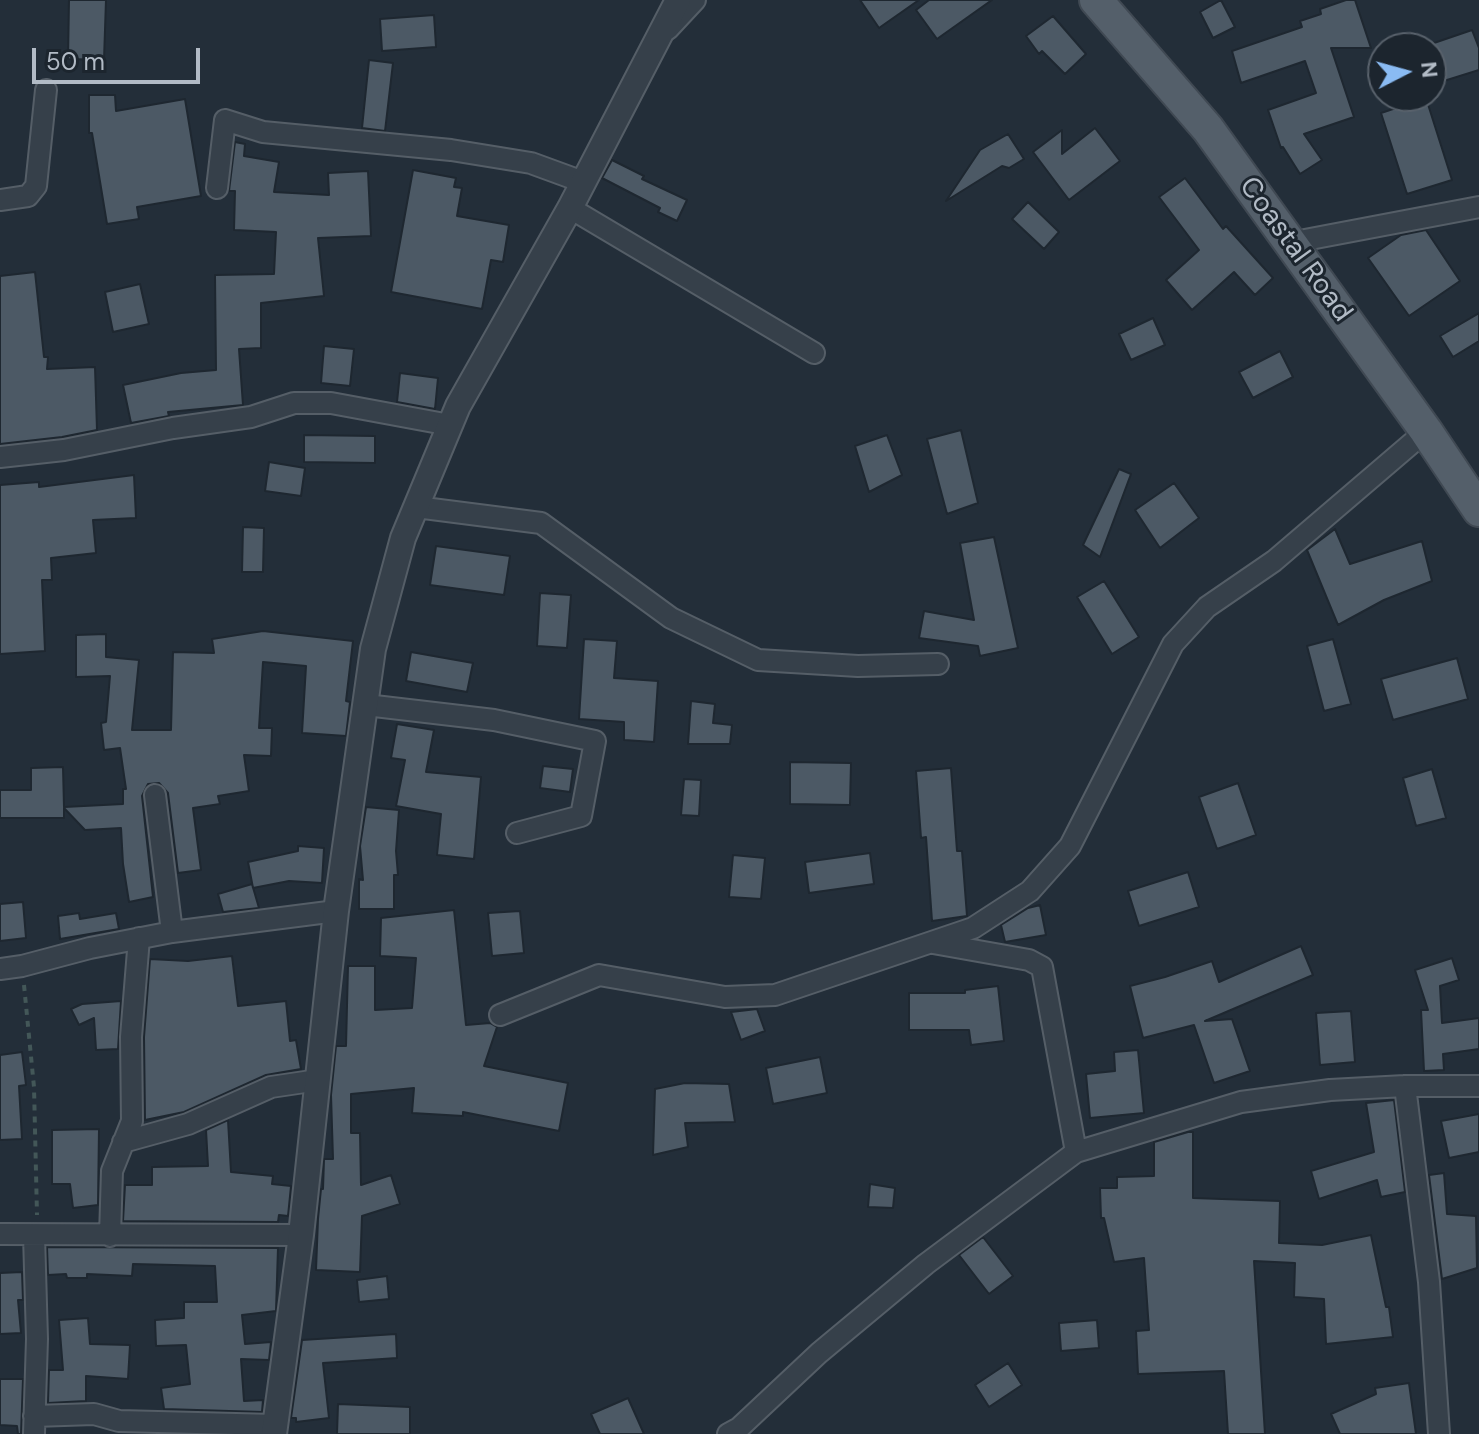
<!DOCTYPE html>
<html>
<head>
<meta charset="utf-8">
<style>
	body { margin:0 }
	#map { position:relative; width:1479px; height:1434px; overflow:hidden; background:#232e39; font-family:"DM Sans",sans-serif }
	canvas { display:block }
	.north { position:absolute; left:1367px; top:32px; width:80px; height:80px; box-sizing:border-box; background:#1c252e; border:2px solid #58616b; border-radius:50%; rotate:84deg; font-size:22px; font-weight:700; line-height:32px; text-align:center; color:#b2bbc6 }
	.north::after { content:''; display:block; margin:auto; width:28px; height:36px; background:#8abbf3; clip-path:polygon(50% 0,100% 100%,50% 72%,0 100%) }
	.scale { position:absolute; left:32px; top:48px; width:168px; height:36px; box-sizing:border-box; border:4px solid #b2bbc6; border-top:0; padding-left:10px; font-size:24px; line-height:28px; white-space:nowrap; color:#b2bbc6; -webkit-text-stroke:6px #1c252e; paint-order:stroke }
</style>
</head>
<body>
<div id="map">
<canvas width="1479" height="1434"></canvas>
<div class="north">N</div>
<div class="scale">50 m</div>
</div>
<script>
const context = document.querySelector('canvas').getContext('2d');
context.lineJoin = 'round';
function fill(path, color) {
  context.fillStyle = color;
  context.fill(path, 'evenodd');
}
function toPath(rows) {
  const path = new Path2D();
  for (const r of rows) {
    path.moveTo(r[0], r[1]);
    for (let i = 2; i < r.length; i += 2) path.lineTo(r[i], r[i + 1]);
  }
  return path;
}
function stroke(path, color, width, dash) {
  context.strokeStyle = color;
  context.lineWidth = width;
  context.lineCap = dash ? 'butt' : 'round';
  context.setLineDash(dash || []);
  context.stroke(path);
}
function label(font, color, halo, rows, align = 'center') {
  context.font = font + ' "DM Sans",sans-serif';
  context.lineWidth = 6;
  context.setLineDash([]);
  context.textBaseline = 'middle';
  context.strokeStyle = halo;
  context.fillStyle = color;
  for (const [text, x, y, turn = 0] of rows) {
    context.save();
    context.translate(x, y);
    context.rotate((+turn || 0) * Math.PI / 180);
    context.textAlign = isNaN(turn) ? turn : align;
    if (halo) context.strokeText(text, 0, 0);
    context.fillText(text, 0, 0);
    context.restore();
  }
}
const building = toPath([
	[69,0,106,0,104,60,68,59,69,0],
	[860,0,919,0,879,28,860,0],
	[929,0,992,0,937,39,916,10,929,0],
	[1221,0,1235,27,1213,38,1200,12,1221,0],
	[1346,0,1355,0,1371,48,1331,48,1354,117,1304,134,1322,160,1300,174,1283,147,1281,148,1268,110,1316,93,1305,61,1241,83,1232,51,1302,27,1300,21,1321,14,1320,9,1346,0],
	[434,15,436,47,382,51,380,19,434,15],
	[1053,16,1086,54,1065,74,1042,51,1039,54,1026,36,1053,16],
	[1472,30,1479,48,1479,70,1431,85,1431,44,1472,30],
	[369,60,393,63,385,131,362,128,369,60],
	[89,95,115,95,116,111,185,99,201,196,137,207,139,219,107,224,92,133,89,133,89,95],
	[1426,98,1452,180,1407,194,1381,113,1426,98],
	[1095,128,1120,161,1069,200,1033,152,1062,130,1062,154,1095,128],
	[1008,134,1024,159,1009,168,1002,166,946,201,980,150,1008,134],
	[235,142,245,144,244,156,279,162,274,192,329,195,328,173,368,171,371,236,318,238,324,296,261,303,261,348,239,349,243,405,168,412,169,416,131,423,123,385,181,373,216,370,215,275,274,274,276,232,234,230,235,191,229,191,235,142],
	[612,160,644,176,642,179,687,200,677,221,658,212,660,208,602,178,612,160],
	[413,170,456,178,454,187,462,188,457,216,509,225,503,262,491,260,482,309,391,292,413,170],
	[1185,178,1223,229,1226,226,1273,278,1255,295,1234,272,1192,310,1166,280,1199,250,1159,197,1185,178],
	[1028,202,1059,232,1044,249,1012,219,1028,202],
	[1426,230,1460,281,1409,316,1368,258,1401,235,1426,230],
	[35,272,44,357,48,357,47,369,95,367,97,430,62,437,0,444,0,276,35,272],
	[140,284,149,324,113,332,105,292,140,284],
	[1479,313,1479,341,1453,357,1440,336,1479,313],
	[1153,318,1165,345,1131,360,1119,334,1153,318],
	[324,346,354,349,350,386,321,383,324,346],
	[1280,351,1293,377,1253,398,1239,372,1280,351],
	[400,373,438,378,435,409,397,402,400,373],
	[961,430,978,503,947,514,927,439,961,430],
	[304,435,375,436,375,463,304,462,304,435],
	[887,435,902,475,869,492,855,446,887,435],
	[269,462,305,468,301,496,265,491,269,462],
	[1119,469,1131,474,1100,557,1083,545,1119,469],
	[134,475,136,518,93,520,96,553,51,558,52,580,42,580,45,651,0,654,0,485,39,482,39,487,134,475],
	[1174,483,1199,518,1160,548,1135,510,1174,483],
	[243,527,264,528,263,572,242,572,243,527],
	[1335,529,1350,564,1422,541,1432,581,1384,600,1338,625,1307,550,1335,529],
	[994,537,1018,648,980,656,978,646,919,638,924,611,974,620,960,543,994,537],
	[436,546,510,556,504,595,430,585,436,546],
	[1104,581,1139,637,1112,654,1077,597,1104,581],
	[540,593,571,595,567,648,537,646,540,593],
	[263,631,353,641,346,701,350,702,346,736,302,733,306,666,263,662,259,728,272,728,271,756,244,755,249,791,218,796,220,804,193,808,201,870,178,873,168,793,159,783,148,784,142,796,153,897,129,902,123,864,121,828,85,830,64,808,64,818,0,818,0,790,31,790,31,768,63,767,64,807,123,804,123,789,126,789,120,748,104,750,101,723,106,722,110,676,76,677,76,635,106,634,106,657,139,660,132,730,171,730,173,652,214,653,212,639,263,631],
	[584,639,617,641,614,678,658,681,654,742,624,740,624,722,579,719,584,639],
	[1333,639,1351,704,1324,711,1307,646,1333,639],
	[411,652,473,663,467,692,406,681,411,652],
	[1457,658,1468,699,1393,720,1381,679,1457,658],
	[691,701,715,704,713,723,732,725,730,744,688,744,691,701],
	[397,724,434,730,426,772,481,777,474,859,437,855,441,814,396,806,405,760,391,758,397,724],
	[790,762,851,763,850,805,790,804,790,762],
	[543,766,573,769,570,792,540,788,543,766],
	[951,768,957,851,962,851,967,916,932,921,926,837,921,838,916,771,951,768],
	[1432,769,1446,818,1416,826,1403,778,1432,769],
	[684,779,701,780,699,816,681,815,684,779],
	[1238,783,1256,835,1217,849,1199,797,1238,783],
	[366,807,399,810,396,851,398,875,394,875,394,909,359,909,359,879,363,880,360,846,366,807],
	[298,846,324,848,322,883,289,881,253,888,248,862,298,851,298,846],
	[870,853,874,884,809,893,805,862,870,853],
	[733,855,765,858,761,899,729,897,733,855],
	[1188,872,1199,907,1139,926,1128,891,1188,872],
	[252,884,259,908,223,912,218,894,252,884],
	[23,902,26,938,0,941,0,904,23,902],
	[1040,905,1046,935,1005,942,1001,925,1028,908,1040,905],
	[454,910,466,1025,490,1023,497,1027,484,1066,568,1083,559,1131,463,1112,463,1116,412,1113,414,1088,351,1094,351,1133,360,1133,361,1185,391,1175,400,1204,362,1216,360,1272,316,1270,318,1219,321,1189,323,1189,324,1159,333,1159,331,1095,336,1046,346,1046,348,966,375,966,375,1010,412,1008,416,958,380,956,381,918,454,910],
	[520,911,524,953,492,956,488,913,520,911],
	[79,913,80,919,116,913,119,929,60,939,58,916,79,913],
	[1301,946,1313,975,1205,1021,1232,1019,1250,1071,1214,1083,1194,1025,1143,1038,1130,986,1165,977,1212,961,1219,982,1301,946],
	[232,956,238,1006,286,1001,290,1041,296,1040,301,1069,266,1075,184,1112,145,1120,144,1037,150,959,188,961,232,956],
	[1452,958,1459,980,1440,986,1442,1023,1479,1018,1479,1049,1443,1054,1444,1070,1424,1071,1421,1010,1428,1010,1415,970,1452,958],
	[998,986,1004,1041,971,1045,969,1030,909,1030,909,993,965,993,965,990,998,986],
	[121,1001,118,1049,96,1050,94,1018,79,1025,71,1009,82,1004,121,1001],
	[757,1009,765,1031,741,1040,731,1012,757,1009],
	[1351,1011,1355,1062,1320,1065,1316,1013,1351,1011],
	[1138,1050,1144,1113,1090,1118,1086,1074,1115,1071,1114,1052,1138,1050],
	[22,1052,26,1085,19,1086,22,1139,0,1140,0,1055,22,1052],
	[820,1057,827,1093,773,1104,766,1068,820,1057],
	[685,1083,729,1084,735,1122,685,1123,688,1147,653,1155,655,1089,685,1083],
	[1394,1100,1405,1192,1381,1197,1377,1180,1319,1199,1311,1171,1374,1152,1366,1103,1394,1100],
	[1479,1114,1479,1152,1449,1158,1441,1121,1479,1114],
	[228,1120,231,1172,273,1176,272,1184,291,1186,288,1216,279,1215,278,1222,123,1221,125,1185,152,1185,152,1167,208,1166,206,1130,228,1120],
	[99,1129,98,1205,73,1208,70,1184,52,1184,52,1130,99,1129],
	[1188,1132,1193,1132,1193,1198,1280,1201,1279,1243,1322,1245,1371,1235,1386,1307,1389,1307,1393,1337,1326,1344,1324,1299,1294,1297,1295,1263,1254,1261,1265,1434,1228,1434,1224,1371,1138,1374,1136,1331,1149,1330,1144,1258,1114,1262,1104,1218,1101,1218,1100,1188,1117,1188,1117,1177,1154,1176,1154,1142,1188,1132],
	[1444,1173,1447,1214,1476,1216,1477,1268,1442,1279,1429,1175,1444,1173],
	[870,1184,895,1188,893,1208,868,1207,870,1184],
	[983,1237,1013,1276,989,1294,959,1255,983,1237],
	[47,1247,278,1248,276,1311,242,1315,245,1344,271,1342,269,1360,241,1359,244,1401,263,1400,262,1412,164,1409,161,1388,190,1384,186,1345,156,1346,155,1320,184,1318,184,1302,217,1302,215,1266,133,1264,132,1276,87,1274,87,1278,67,1278,66,1274,48,1275,47,1247],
	[22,1272,23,1300,18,1300,21,1333,0,1334,0,1273,22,1272],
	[387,1276,389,1299,359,1302,357,1280,387,1276],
	[88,1318,90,1344,130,1345,128,1379,86,1376,86,1401,48,1403,49,1370,63,1370,59,1320,88,1318],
	[1097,1320,1099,1348,1061,1351,1059,1323,1097,1320],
	[396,1334,397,1358,323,1363,329,1418,296,1422,296,1418,291,1418,302,1340,396,1334],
	[1008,1363,1022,1385,989,1407,975,1385,1008,1363],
	[0,1379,23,1379,21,1434,18,1434,17,1426,0,1425,0,1379],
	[1409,1383,1416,1434,1340,1434,1331,1414,1376,1394,1375,1388,1409,1383],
	[628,1398,644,1434,600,1434,591,1414,628,1398],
	[338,1404,410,1407,410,1434,337,1434,338,1404]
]);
const path = toPath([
	[24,985,34,1087,37,1215]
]);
const minor = toPath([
	[668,29,695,0],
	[217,188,225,120,263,132,451,150,531,163,583,182],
	[0,200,28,196,36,186,46,90],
	[570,208,814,353],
	[1289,243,1479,207],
	[0,457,64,450,173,428,251,417,294,403,331,403,450,425],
	[416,507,541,523,671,618,758,660,858,666,938,664],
	[366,705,494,720,595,741,581,816,517,833],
	[155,795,172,932],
	[933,943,1029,960,1042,967,1076,1152],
	[0,969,22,966,90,948,172,932,336,911],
	[500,1015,599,975,725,997,775,995,973,928,1030,891,1070,846,1173,644,1207,607,1274,561,1426,431],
	[1405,1086,1429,1282,1439,1434],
	[123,1142,188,1124,271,1087,318,1080],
	[0,1234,301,1235],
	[110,1236,112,1171,132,1121,131,1037,139,938],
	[34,1416,94,1414,119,1421,275,1425],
	[34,1434,37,1339,34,1235],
	[728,1434,739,1428,819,1353,926,1264,1076,1152,1241,1102,1330,1090,1405,1086,1479,1086]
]);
const tertiary = toPath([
	[274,1434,301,1235,336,911,373,649,403,538,458,406,570,208,678,0]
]);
const primary = toPath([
	[1096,0,1208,129,1426,431,1479,510]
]);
const streetNames = [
	["Coastal Road",1295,250,54]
];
fill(building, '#4c5965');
stroke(building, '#1e2730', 2);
stroke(minor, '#555e67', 24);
stroke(tertiary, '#555e67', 28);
stroke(primary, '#404953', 36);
stroke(path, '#435758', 4, [6, 6]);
stroke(minor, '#36404a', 20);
stroke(tertiary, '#36404a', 24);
stroke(primary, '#545f6a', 32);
label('28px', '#b2bbc6', '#1c252e', streetNames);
</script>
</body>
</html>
